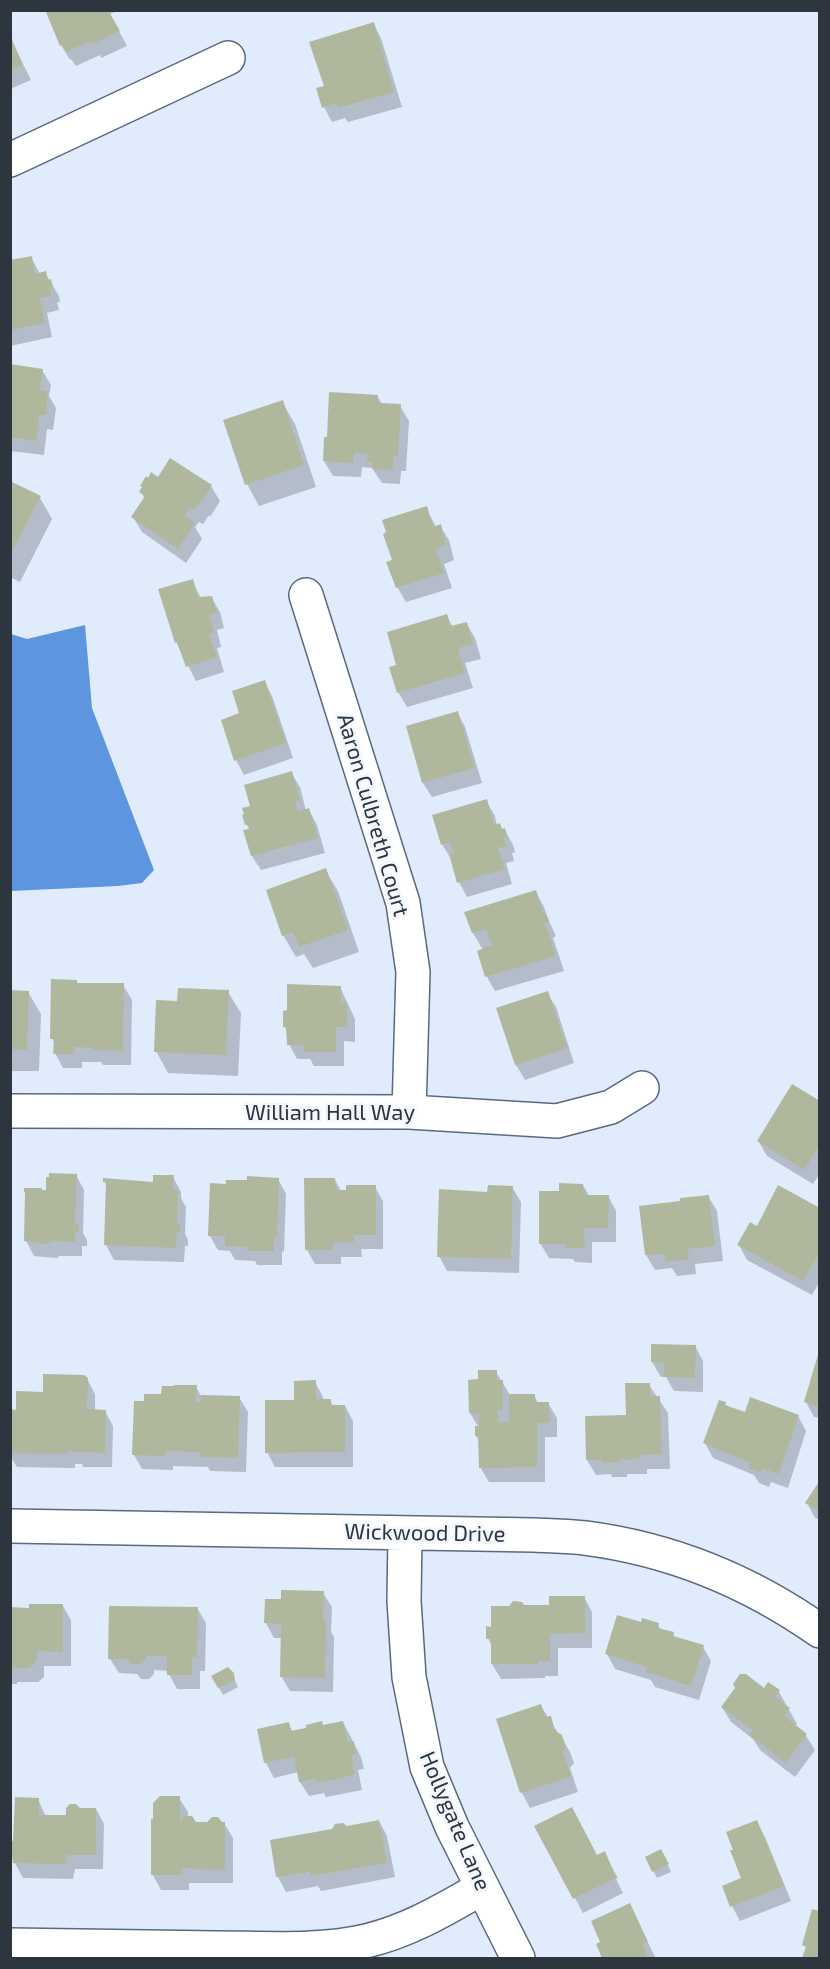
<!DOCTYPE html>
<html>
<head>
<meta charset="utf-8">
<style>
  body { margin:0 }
  #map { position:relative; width:830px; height:1969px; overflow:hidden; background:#e0ecfb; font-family:"Exo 2",sans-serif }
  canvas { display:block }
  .frame { position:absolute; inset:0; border:12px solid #2d353f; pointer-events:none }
</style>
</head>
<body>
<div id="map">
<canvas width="830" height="1969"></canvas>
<div class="frame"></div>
</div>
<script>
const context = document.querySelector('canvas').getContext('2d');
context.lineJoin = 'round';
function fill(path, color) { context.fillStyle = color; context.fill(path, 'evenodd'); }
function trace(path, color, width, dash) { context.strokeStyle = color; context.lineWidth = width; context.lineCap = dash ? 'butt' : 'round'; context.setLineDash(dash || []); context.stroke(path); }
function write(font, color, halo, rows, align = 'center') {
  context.font = font + ' "Exo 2",sans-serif'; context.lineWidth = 6; context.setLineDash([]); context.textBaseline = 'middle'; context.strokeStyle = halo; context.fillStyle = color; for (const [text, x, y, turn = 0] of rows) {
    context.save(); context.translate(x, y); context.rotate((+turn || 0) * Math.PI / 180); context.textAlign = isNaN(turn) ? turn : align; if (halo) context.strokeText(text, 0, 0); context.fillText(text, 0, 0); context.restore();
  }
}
const water = new Path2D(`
  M85,625L92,708L154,870L142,883L118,886L11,891V634L27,639Z`);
const shadow = new Path2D(`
  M46,10H114L115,12L110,14L127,46L101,58L100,55L76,66L71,59L70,60L61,45Z
  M373,23L381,38L402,107L348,122L345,118L332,122L324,107L326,87Z
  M10,38L31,80L10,89Z
  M31,257L40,274L45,273L59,296L60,302H57L59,310L47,313L52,337L10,346V261Z
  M10,366L42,370L51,385L49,396L56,408L53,430L47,429L44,455L10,451Z
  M377,396L383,405L400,406L409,421L406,471H401L400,484L382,483L372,468L362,467L361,477L333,476L324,461L328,438Z
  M282,402L295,424L316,487L259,506L247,484Z
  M171,460L211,486L220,501L210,517L209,515L203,524L199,522L195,527L202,539L186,563L142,532L133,517L145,499L141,492L158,479Z
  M10,483L40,498L52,519L20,582L10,577Z
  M426,508L436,527L440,526L449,540L454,560L444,564L452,588L406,602L397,587L394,560Z
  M192,581L201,598L211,597L220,612L224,628L217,630L221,647L217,648L224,672L196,681L176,642Z
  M446,616L453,627L466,623L475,638L481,659L465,663L473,688L407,707L398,692V666Z
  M264,681L272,696L293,758L244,775L236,760L241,714Z
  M457,712L465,727L482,783L432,797L423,783Z
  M291,773L300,787L306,811L309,810L317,825L325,853L261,870L252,856L250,830L246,824L252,807Z
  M486,801L495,816L497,826L503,831L505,830L513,845L515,852L512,853L514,861L506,863L512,884L467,897L459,882L451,859L442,844Z
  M325,870L338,891L359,952L313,968L304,954L296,957L283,935Z
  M536,892L544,907L549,921L556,936L553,938L564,971L495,991L487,977L479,952L483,950L473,933L466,913Z
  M76,981L78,984L123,985L132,1000L131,1065H103L101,1062H82V1068H63L55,1053V1045L52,1038Z
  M340,987L355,1019V1042L344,1041V1066H314L310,1059H297L289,1044L288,1033L284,1026Z
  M10,992H28L41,1014L39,1071H10Z
  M228,992L241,1013L238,1076L168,1073L156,1051L179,1003Z
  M547,993L556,1007L574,1063L525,1080L516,1065L498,1009Z
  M820,1103V1173L813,1184L767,1156L759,1142Z
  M76,1175L84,1190L83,1233L87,1240V1246H82V1256H59L57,1258L34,1256L26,1241L42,1192Z
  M173,1177L181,1192V1198L186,1207L185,1234L188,1240V1246H185L184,1262L114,1260L106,1245L107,1186L104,1181L155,1183Z
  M278,1179L286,1194L284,1252L282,1251V1265H257L255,1261L235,1260L230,1251L218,1250L210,1236L228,1185Z
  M335,1180L341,1191L375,1187L383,1201V1249H361L362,1257H341V1264H315L307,1250Z
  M583,1185L589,1196H608L616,1211V1242H592V1263L575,1262L573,1259L549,1258L540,1243L560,1193Z
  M512,1187L521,1202L519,1273L447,1271L439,1256L489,1194Z
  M708,1196L717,1211L723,1261L695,1264L696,1274L677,1276L672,1268L655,1270L646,1255Z
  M820,1209V1281L812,1295L747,1260L739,1245L757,1228Z
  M695,1346L703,1361V1392L674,1391L666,1377H661L652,1362Z
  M820,1354V1418L814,1417L806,1402Z
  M496,1372L510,1395H534L538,1403H548L557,1418V1437H545V1482H489L480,1467V1442L476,1436L479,1428L470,1413V1381H480Z
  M87,1379L95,1394V1411H105L113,1426L112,1467H83L82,1464H75V1468H71L17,1467L10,1456V1411H17Z
  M315,1382L323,1397V1401H330L333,1406H345L353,1421V1467H275L267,1452L295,1402Z
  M649,1385L668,1413L670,1469H647V1474H627V1477H612L611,1474L596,1475L587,1460L586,1417H627Z
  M196,1387L201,1396L239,1397L248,1412L246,1472L210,1471L208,1467L173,1466V1470L142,1469L134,1455L145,1402Z
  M725,1403L727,1407L745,1414L798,1416L806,1431L788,1488L771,1482L769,1487L759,1483L754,1475L713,1458L705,1443Z
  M820,1483V1520L815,1518L807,1503Z
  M323,1593L332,1607L331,1632L334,1637L333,1692L290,1691L281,1676L282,1638H274L266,1623L282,1601Z
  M584,1597L592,1612V1648H558V1676H545V1678L501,1679L492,1664V1647L488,1638L492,1628L510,1607L550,1606Z
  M63,1606L71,1620V1666H44V1677L38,1682H17V1684H10V1608L31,1609Z
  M197,1608L206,1623L205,1671H200V1689H177L169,1674V1671L154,1670V1674L149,1679H141L137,1674L119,1673L110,1659Z
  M642,1624L658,1625L661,1630L673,1633L676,1639L703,1647L711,1661L699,1700L655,1687L651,1680L615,1669L607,1654Z
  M232,1674L238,1687L223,1695L213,1677Z
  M769,1684L779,1692L797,1724L795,1727L806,1736L815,1750L795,1777L760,1750L753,1739L731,1722L722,1707L736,1688L764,1690Z
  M541,1706L570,1752L574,1763L570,1768L578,1792L530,1808L522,1793L498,1720Z
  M343,1722L361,1757L364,1769L358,1770L362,1790L326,1797L324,1793L309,1796L300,1782L298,1772L274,1778L266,1763L259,1730L288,1724L293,1732Z
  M179,1798L188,1812V1818L195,1823H224L233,1838V1883H189V1890H161L153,1875Z
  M38,1799L46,1817H68L79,1809H96L104,1824L103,1869H75L73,1879L23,1878L15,1863L11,1844Z
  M379,1821L387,1836L395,1877L321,1891L318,1886L286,1892L278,1877L271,1841Z
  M757,1822L765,1837L791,1901L740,1921L732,1906L743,1879Z
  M536,1826L597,1857L604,1853L618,1878L616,1879L623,1893L583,1913Z
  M647,1858H665L671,1872L657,1878Z
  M630,1905L655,1957L604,1958L598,1945Z`);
const building = new Path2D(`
  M45,10H108L120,31L92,44L90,41L66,52L62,45L60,46Z
  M374,22L394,92L338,108L336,103L322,108L316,88L324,86L309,42Z
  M10,35L23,65L10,70Z
  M32,256L35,274L46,271L48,280L51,279L53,287H50L51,296L40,298L45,323L10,330V260Z
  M10,364L43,369L40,390L48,391L46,415H39L36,441L10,437Z
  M329,392L378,395V403L401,404L398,457L393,456V470L372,469L373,462H367V454L354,453L353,463L323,461L324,437H327Z
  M283,400L304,465L245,485L223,420Z
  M170,458L212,485L201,503L200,502L194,510L190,508L185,516L195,523L178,549L131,517L145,496L139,492L142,487L140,486L146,476L148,478L151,472L158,477Z
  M10,481L41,496L10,555Z
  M427,506L433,527L441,524L446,545L436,549L444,573L396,588L386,562L392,560L383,534L386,532L382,520Z
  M193,579L198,597L212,596L217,613L209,615L214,632L209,634L217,657L186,667L177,642L175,643L158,589Z
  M447,614L451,626L467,622L473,644L458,648L465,673L397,693L389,667L396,665L387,632Z
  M265,680L286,743L234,761L221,720L239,713L232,691Z
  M458,711L474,768L422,783L406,726Z
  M292,771L300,800L295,802L298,812L309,808L318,838L251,856L243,830L249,829L248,824L245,825L242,815L244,814L242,808L250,806L244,785Z
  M487,799L494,825L500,823L502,829L505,828L507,837L504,838L507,846L498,848L505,869L457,883L449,854L454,853L450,842L441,845L432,815Z
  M326,868L348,930L299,947L293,932L282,936L266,890Z
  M536,890L544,915L546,914L549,921L545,923L556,956L485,977L477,951L492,945L486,929L472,933L464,912Z
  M51,979L77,980V983H124L123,1051L93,1050V1048L74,1047V1054H53L54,1039H50Z
  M287,984L341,986V1003L347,1002V1027H336V1052H304L303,1045H287L286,1027H283V1011L287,1010Z
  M178,988L229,990L226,1055L154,1052L156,1000L177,1001Z
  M10,990L29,991L27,1050L10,1049Z
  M548,991L567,1048L515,1065L496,1008Z
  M792,1084L820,1101V1145L804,1170L757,1141Z
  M49,1173L77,1174L75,1223H79V1232L75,1231V1242L51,1241L48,1244L24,1241L25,1192H24V1188H42V1190H46V1177H49Z
  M153,1175H174L173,1190H178L177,1224L180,1223V1232H177L176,1248L104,1245L106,1182H103V1178L153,1182Z
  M247,1176L279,1178L277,1238L274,1237V1251H247V1247L225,1246V1236H208L210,1183L226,1184V1180H247Z
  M304,1178H335L336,1190H346V1185H376V1235H354V1242L333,1243V1250H305Z
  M559,1183L583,1184V1191H586L585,1195H609L608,1228H584L585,1248H565V1244H539V1191H559Z
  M488,1185L513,1186L511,1259L437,1257L439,1189L487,1192Z
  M778,1185L820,1208V1252L803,1281L737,1245L750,1222L757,1226Z
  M709,1195L715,1246L688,1249L689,1259L667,1262L665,1254L645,1255L639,1206L680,1201V1198Z
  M651,1344L696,1345L695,1378L664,1377V1363L651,1362Z
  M819,1351H820V1407L804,1402Z
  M478,1370H497V1380H503V1410H498V1422H509V1394H535V1402H549V1423H537V1467L479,1468L478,1436H475V1426H479V1413H469L468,1380L478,1379Z
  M43,1374L84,1375L88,1378L87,1409L106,1410L105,1453L73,1452V1450H68V1453L62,1454L10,1453V1409L16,1410V1391L43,1392Z
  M316,1380V1399H331V1405H345V1452L265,1453V1400H294V1381Z
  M625,1383H650V1397L660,1396L662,1454L639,1455V1459L619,1460V1462L602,1463V1460H586L585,1416L626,1415Z
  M174,1385H197L196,1402H201V1395L240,1396L238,1458L200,1457V1452L165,1451V1456L132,1455L134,1401H144V1394H161L162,1386H174Z
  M750,1397L799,1415L779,1474L762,1468L761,1473L748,1468L750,1463L703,1443L719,1400L726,1402L725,1405L745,1412Z
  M820,1480V1512L805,1503Z
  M281,1590L324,1591L323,1621H326L325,1678L280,1677L281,1624L264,1623L265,1599H281Z
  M549,1596H585V1633L550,1634V1661H538V1664H491V1638L486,1639V1626L491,1627V1606H509L513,1601L522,1602L524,1605H549Z
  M29,1604H63V1652L37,1651V1661L29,1668H10V1607L29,1608Z
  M109,1606L198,1607L197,1657H192V1675H167V1656H146V1659L140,1664H131L127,1659H108Z
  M617,1615L641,1622L642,1618L659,1623L658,1628L674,1632L673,1636L704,1645L691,1686L645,1672L647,1667L605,1654Z
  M228,1667L234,1673L235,1680L218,1688L211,1676Z
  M740,1674H746L764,1688L768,1682L780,1690L775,1697L790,1708L784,1716L807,1734L786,1763L749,1735L753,1731L721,1707L735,1688L733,1684Z
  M541,1704L545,1717L551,1716L555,1731L562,1735L566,1747L563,1752L571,1777L520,1793L496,1719Z
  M322,1721L323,1725L343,1721L348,1742L354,1741L356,1754L351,1755L355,1775L316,1783L315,1778L299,1782L294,1757L264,1763L257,1729L289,1722L291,1731L306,1728V1725Z
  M160,1796H180V1822L184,1816H192L196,1822H207L212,1817H218L222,1822H225V1869L217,1870L181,1868V1875H151V1819H153V1803Z
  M15,1797L39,1798V1815H66V1808L70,1804H76L80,1808H96V1855H67L65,1864L13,1863L10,1843L13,1841Z
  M572,1807L597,1855L605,1851L616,1878L573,1899L534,1826Z
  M379,1820L387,1863L311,1876L310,1872L276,1877L270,1840L332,1829L335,1824L343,1823L347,1826Z
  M757,1820L784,1886L730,1907L722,1886L741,1878L730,1850H733L726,1832Z
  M661,1849L669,1864L652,1872L645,1857Z
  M630,1903L648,1942L642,1944L649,1958H602L596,1944L600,1942L591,1921Z
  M812,1909L820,1911V1958H802L806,1947L802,1945Z`);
const minor = new Path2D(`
  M10,160L228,58
  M306,595L403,903L413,972L409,1112
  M10,1111L409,1112L557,1121L611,1107L642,1088
  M10,1526L534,1535C551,1536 568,1536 585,1538C670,1549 749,1581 820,1631
  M405,1533L404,1601L409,1677L427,1767L452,1827L518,1958
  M10,1945C79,1946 148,1947 216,1948C265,1948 318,1952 366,1941C409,1931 445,1909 482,1888`);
const streetNames = [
  ["Aaron Culbreth Court",373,815,74],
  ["William Hall Way",330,1113],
  ["Wickwood Drive",425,1533,1],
  ["Hollygate Lane",455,1821,67]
];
fill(water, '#5d96df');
fill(shadow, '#0003');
fill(building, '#afb89c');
trace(minor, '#596a80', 36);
trace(minor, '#fff', 33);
write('22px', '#2d353f', '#f4f8fe', streetNames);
</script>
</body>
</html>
